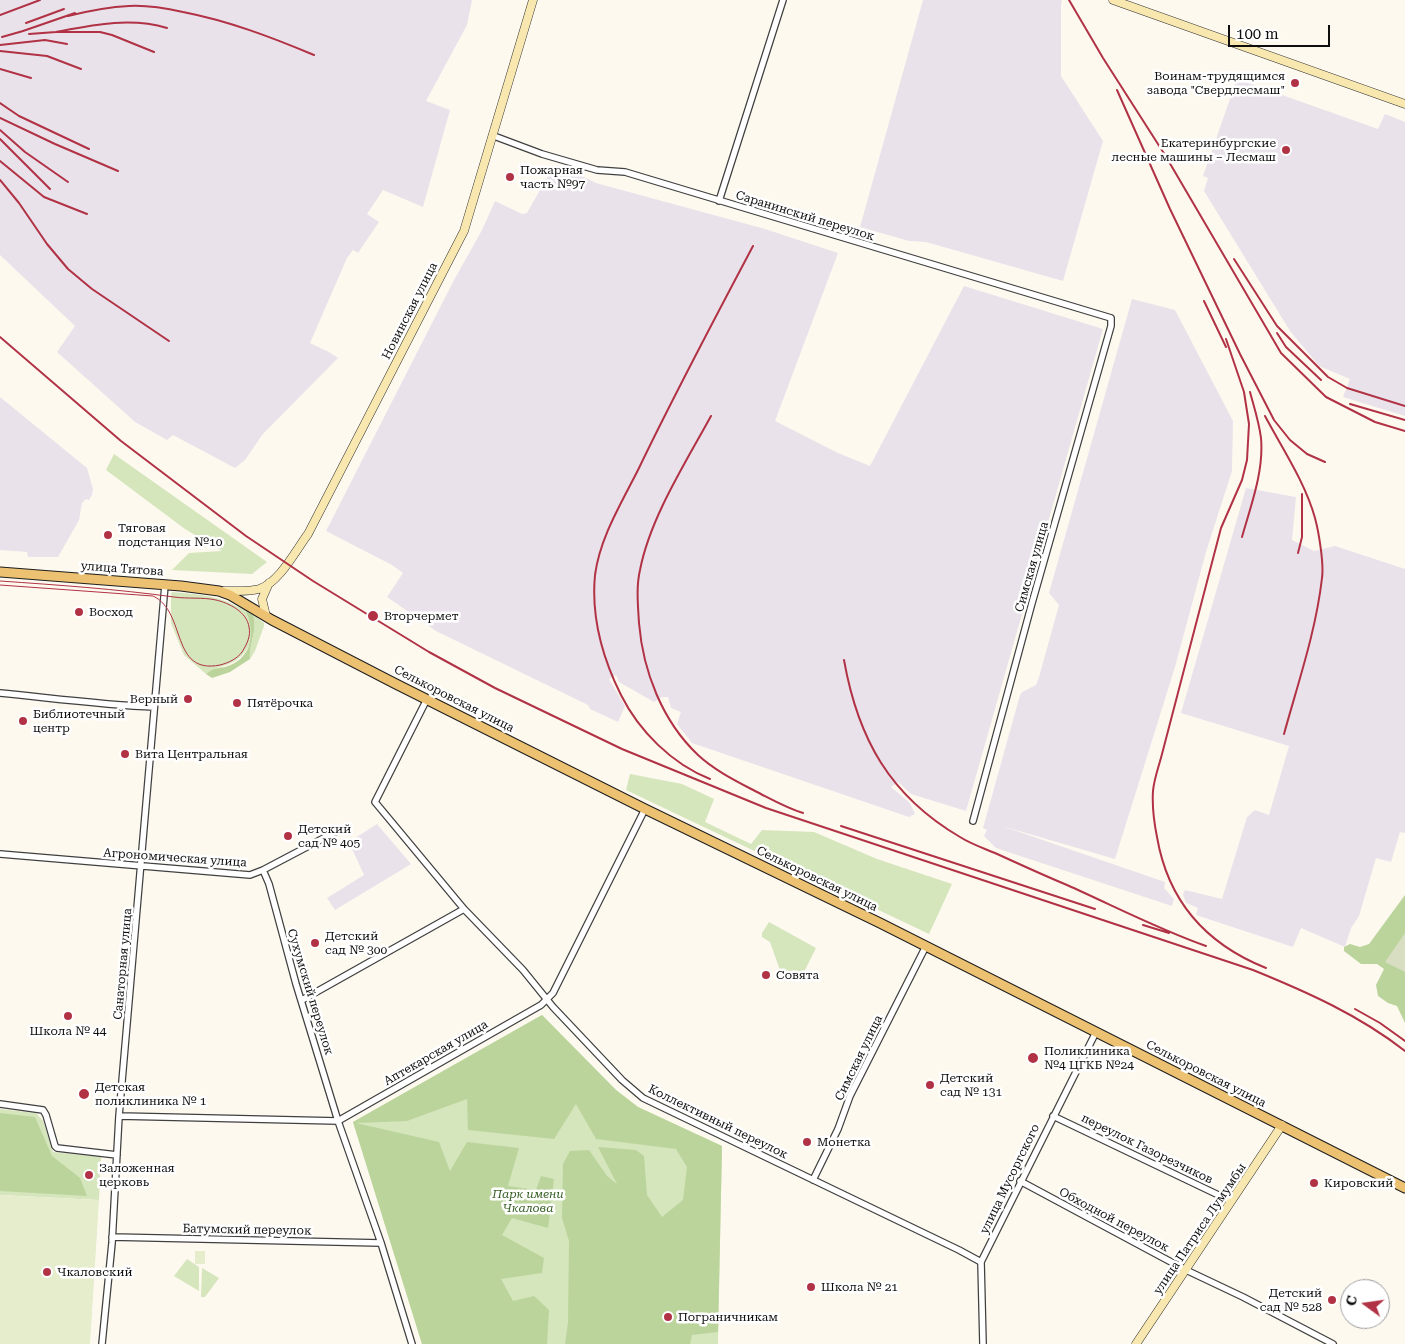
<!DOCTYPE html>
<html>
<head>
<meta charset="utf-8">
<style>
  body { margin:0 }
  #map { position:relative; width:1405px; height:1344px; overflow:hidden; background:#fdf9ef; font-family:"Roboto Serif",serif }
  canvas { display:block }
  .north { position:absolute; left:1340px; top:1279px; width:50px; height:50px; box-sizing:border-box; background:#fff; border:1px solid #9e9e9e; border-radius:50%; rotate:284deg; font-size:14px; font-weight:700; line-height:20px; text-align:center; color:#0d0d0d }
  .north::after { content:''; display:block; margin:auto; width:18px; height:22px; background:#b13245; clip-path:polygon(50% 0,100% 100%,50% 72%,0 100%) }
  .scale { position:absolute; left:1228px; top:25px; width:102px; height:22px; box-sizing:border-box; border:2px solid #0d0d0d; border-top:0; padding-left:6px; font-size:15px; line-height:18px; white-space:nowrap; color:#0d0d0d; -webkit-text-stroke:4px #fff; paint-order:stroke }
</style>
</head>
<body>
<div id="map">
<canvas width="1405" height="1344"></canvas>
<div class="north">С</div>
<div class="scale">100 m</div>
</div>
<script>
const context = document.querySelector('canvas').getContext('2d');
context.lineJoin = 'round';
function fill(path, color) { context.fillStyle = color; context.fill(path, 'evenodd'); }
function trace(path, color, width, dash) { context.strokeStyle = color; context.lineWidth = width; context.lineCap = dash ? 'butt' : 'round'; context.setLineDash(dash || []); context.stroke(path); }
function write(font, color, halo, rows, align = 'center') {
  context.font = font + ' "Roboto Serif",serif'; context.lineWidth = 5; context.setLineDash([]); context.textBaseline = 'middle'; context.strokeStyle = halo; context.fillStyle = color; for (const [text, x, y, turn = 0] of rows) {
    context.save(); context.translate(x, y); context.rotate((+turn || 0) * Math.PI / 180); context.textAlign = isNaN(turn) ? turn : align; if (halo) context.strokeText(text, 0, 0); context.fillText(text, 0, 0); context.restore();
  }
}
const industrial = new Path2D(`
  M0,0H472L467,25L426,101L450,110L423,207L383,190L367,214L379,222L358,253L353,250L347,258L310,343L329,352L338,358L262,435L245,460L235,468L173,435L167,440L135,422L57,352L75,326L0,255Z
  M923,0H1062L1061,5V76L1103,141L1063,281L926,242L909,241L860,227Z
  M1237,79L1378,129L1385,114L1405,122V416L1343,397L1350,379L1319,366L1290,331L1204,191L1208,178L1203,176Z
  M553,167L569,170L596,183L765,229L838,253L775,421L838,453L870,466L964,286L1103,329L966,811L911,794L898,782L891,787L910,803L915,814L909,817L692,743L677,724L681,712L671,708L668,697H662L654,702L619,682L616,675L609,679L625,706L618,722L590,709L588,705L436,631L387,597L403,573L392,565L326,531L454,280L482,230L495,201L522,214L527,213Z
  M1132,299L1175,310L1233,421L1232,471L1206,552L1175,667L1115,859L1002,826L1165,882L1164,888L1174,899L1172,906L996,848L984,836L987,830L983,828L1020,695L1022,692L1036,685L1039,677L1059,605L1049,593Z
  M0,397L87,468L93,489L92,495L89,500L86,499L82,503L79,520L58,557H28L27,552L0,550Z
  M1246,488L1296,497L1292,540L1314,551L1335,546L1405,569V833L1400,832L1391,862L1376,858L1359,916L1351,928L1345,947L1301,928L1293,947L1196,915L1198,908L1186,903L1183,895L1185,890L1222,899L1247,817L1255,810L1269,815L1289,746L1181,713Z
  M377,824L411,864L335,910L327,898L364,875L349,842Z`);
const green = new Path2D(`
  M114,454L267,562L252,574L172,570L189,553L222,551L185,529L106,470Z
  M172,592C194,594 217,595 236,606C239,607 244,609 246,611C250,615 252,625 252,630C253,639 248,651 240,657C230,667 217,665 206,674L184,655L171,623V595Z
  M253,615L264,623V626L255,651L250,659C249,643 258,630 253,615Z
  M630,774L682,784L714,799L705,822L751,844L762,830L814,832L877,859L952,884L929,934L626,790Z
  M769,922L816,948L800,980L797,981L781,973L770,942L762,937V933Z
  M542,1015L616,1090L638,1107L722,1146L718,1344H422L353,1122Z
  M0,1109L36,1113L43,1121L53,1152L101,1157L99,1200L0,1195Z
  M187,1259L199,1267V1291L174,1276Z
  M202,1268L219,1278L205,1297H201Z`);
const forest = new Path2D(`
  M246,611L253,615C258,630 249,643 250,659L230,672L212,678L206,674C216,666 219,669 228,666C253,657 255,632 246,611Z
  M1405,895V1023L1397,1006L1388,1003L1378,996L1376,985L1384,969L1377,964H1361L1344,951V947L1350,944L1360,947L1369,944Z
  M542,1015L616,1090L638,1107L722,1146L718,1332L692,1335L690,1344H565L568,1322L569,1241L562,1218L563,1164L570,1151L589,1150L607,1176L617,1184L598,1147L636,1150L644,1156L647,1195L662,1217L683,1200L687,1167L676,1149L596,1139L576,1104L554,1139L468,1130L467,1099L407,1121L356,1123L439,1142L450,1171L467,1142L519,1148L508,1186L536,1190L541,1176L554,1179L548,1228L512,1218L502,1235L544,1258L542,1273L501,1279L513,1301L534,1296L549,1310L547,1344H422L353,1122Z
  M0,1113L35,1117L52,1156L80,1178L87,1196L0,1191Z`);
const cemetery = new Path2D(`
  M1405,933V972L1385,962Z`);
const pitch = new Path2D(`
  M0,1195L99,1200L90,1344H0Z
  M195,1251H205V1264H195Z`);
const street = new Path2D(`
  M494,136L542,154L597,170L625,172L1111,318V326L1032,603L973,821
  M719,201L783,0
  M0,693C51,698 103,705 154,707
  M427,699L375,802L464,909L523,970L553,1007L622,1080L643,1098L959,1250L981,1262
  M0,854L250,875L263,870L339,830
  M263,870L269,884L296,984L338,1121L381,1243L412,1344
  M302,1000L464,909
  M0,1104L43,1110L46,1115L55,1146L57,1148L117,1155
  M119,1116L338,1121L541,1005L553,993L645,809
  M1053,1116L1231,1201
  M813,1180L838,1129L850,1096L926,946
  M1020,1181L1186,1270L1243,1297L1333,1344
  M112,1237L381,1243
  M102,1344L112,1243L119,1116L165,585
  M983,1344L981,1262L1096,1032`);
const secondary = new Path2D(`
  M1113,0L1405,104
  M224,591C235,591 248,592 259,589C279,583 296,550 308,534L464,231L533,0
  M266,616L262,599L269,583
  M1136,1344L1282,1125`);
const primary = new Path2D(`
  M0,572L181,586L219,591L230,595L272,620L394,683L645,809L880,923L1405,1188`);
const tram = new Path2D(`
  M0,581C58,585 116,589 174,597C188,599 202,597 216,600C229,603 247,612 249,627C251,636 247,644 242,652C237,659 228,663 220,665C170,675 187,612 153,596L0,585`);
const rail = new Path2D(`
  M1069,0L1103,58L1165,155L1281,353L1326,397L1375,422L1405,431
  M0,15L40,0
  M68,16C88,11 108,7 129,6C147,5 165,8 183,12C229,21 271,37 314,55
  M26,23L64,9
  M29,34L56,32
  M2,37L23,31L75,13
  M0,45L45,40L67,44
  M0,51L47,56L81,69
  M154,52L112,35L100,32H56C93,25 130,17 167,28
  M0,69L31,78
  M1117,90L1170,209L1240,354L1274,420L1290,440L1307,454L1325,462
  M0,103L19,116L89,149
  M0,118L55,144L118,171
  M0,130L25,152L68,182
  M0,139L50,189
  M0,161L44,197L87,214
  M0,180L19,203L47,244L68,269L92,289L169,341
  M1234,259L1277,326L1328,377L1347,388L1405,406
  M1204,301L1226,347
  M1277,333L1286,347L1321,380
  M0,337L121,441L246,536L313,581L429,652L495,688L622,749L766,808L1253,970C1307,992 1359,1015 1405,1051
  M1226,339L1244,392L1249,424L1247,460L1242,480L1221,528L1162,754C1159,766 1154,779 1153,791C1152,806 1154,822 1157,837C1168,901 1206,944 1266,968
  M1350,404L1405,420
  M711,416C686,462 650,518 640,570C636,587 638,606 639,623C643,671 662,721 698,755C714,770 736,781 755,791C771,799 786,808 803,813
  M1265,416C1282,448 1305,482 1315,518C1319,533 1324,564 1322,578C1316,631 1298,683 1284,734
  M1242,537C1251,505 1264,471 1261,438C1259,422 1254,407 1250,392
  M1298,553L1302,537V494
  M844,660C858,739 890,796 960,837C971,844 983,848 995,853C1019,864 1043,875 1067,885C1114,906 1158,929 1206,946
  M710,779C672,764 639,731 621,695C603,659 591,617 595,575C600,537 622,502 639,468C675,393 714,320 753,246
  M841,826L1095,909
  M1143,925L1169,933
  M1355,1009L1380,1023L1405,1041`);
const markers = [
  [1295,83,5,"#b13245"],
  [1286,150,5,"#b13245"],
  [510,177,5,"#b13245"],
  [108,535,5,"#b13245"],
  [79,612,5,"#b13245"],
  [373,616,6,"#b13245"],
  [188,699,5,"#b13245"],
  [237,703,5,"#b13245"],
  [23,721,5,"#b13245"],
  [125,754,5,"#b13245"],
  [288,836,5,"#b13245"],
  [315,943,5,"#b13245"],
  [766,975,5,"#b13245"],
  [68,1016,5,"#b13245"],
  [1033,1058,6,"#b13245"],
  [930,1085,5,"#b13245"],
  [84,1094,6,"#b13245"],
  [807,1142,5,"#b13245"],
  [89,1175,5,"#b13245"],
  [1314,1183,5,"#b13245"],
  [47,1272,5,"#b13245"],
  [811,1287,5,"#b13245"],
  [1332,1300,5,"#b13245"],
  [668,1317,5,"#b13245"]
];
const poiNames = [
  ["Воинам-трудящимся",1285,76,"right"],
  ["завода \"Свердлесмаш\"",1285,90,"right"],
  ["Екатеринбургские",1276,143,"right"],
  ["лесные машины – Лесмаш",1276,157,"right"],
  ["Пожарная",520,170],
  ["часть №97",520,184],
  ["Тяговая",118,528],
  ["подстанция №10",118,542],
  ["Восход",89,612],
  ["Вторчермет",384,616],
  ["Верный",178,699,"right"],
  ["Пятёрочка",247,703],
  ["Библиотечный",33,714],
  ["центр",33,728],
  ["Вита Центральная",135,754],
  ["Детский",298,829],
  ["сад № 405",298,843],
  ["Детский",325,936],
  ["сад № 300",325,950],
  ["Совята",776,975],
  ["Школа № 44",68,1031,"center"],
  ["Поликлиника",1044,1051],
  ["№4 ЦГКБ №24",1044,1065],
  ["Детский",940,1078],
  ["сад № 131",940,1092],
  ["Детская",95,1087],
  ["поликлиника № 1",95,1101],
  ["Монетка",817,1142],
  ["Заложенная",99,1168],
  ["церковь",99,1182],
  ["Кировский",1324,1183],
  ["Чкаловский",57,1272],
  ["Школа № 21",821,1287],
  ["Детский",1322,1293,"right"],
  ["сад № 528",1322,1307,"right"],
  ["Пограничникам",678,1317]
];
const streetNames = [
  ["Саранинский переулок",805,216,17],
  ["Новинская улица",410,311,-63],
  ["Симская улица",1032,567,-74],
  ["улица Титова",122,569,4],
  ["Селькоровская улица",454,699,27],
  ["Агрономическая улица",175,858,4],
  ["Селькоровская улица",817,879,26],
  ["Санаторная улица",123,964,-85],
  ["Сухумский переулок",310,992,73],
  ["Аптекарская улица",436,1053,-30],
  ["Симская улица",859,1058,-64],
  ["Селькоровская улица",1206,1074,27],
  ["Коллективный переулок",718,1122,26],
  ["переулок Газорезчиков",1147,1149,26],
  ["улица Мусоргского",1010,1179,-64],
  ["Обходной переулок",1114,1220,28],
  ["улица Патриса Лумумбы",1200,1229,-56],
  ["Батумский переулок",247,1230,1]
];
const parkNames = [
  ["Парк имени",528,1194],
  ["Чкалова",528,1208]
];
fill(industrial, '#e9e2eb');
fill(green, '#d5e5bc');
fill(forest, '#bbd49c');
fill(cemetery, '#d7dec2');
fill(pitch, '#e5edcd');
trace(street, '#404040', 8);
trace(secondary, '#2f2f2f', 9);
trace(primary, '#1e1e1e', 11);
trace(street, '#fff', 5.5);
trace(secondary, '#f8e8b0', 8);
trace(primary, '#ecc171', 9);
trace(tram, '#b13245', 1);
trace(rail, '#b13245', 2);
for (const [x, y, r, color] of markers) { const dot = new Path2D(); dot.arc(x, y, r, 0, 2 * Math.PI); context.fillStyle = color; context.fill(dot); trace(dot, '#fff', 2); }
write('12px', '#0d0d0d', '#fff', poiNames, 'left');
write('12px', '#0d0d0d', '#fff', streetNames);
write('italic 12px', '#365f24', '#fff', parkNames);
</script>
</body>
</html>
